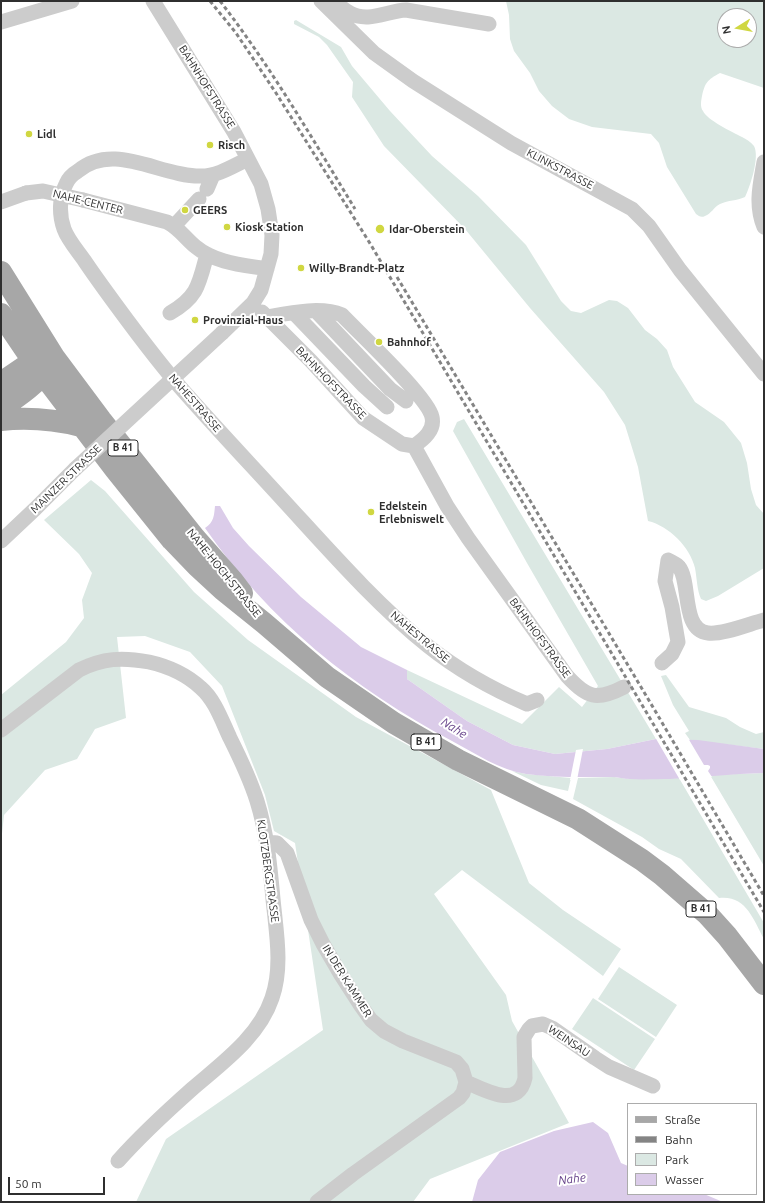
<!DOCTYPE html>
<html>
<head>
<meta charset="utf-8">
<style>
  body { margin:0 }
  #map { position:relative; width:765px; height:1203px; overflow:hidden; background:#fff; font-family:Ubuntu,sans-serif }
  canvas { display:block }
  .frame { position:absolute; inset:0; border:2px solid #2f2f2f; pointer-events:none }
  .legend { position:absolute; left:627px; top:1103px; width:130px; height:92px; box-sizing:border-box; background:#fff; border:1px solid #acacac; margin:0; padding:5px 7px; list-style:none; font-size:12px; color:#2f2f2f }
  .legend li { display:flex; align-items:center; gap:8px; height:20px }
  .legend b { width:20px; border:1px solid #acacac }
  .north { position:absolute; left:717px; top:8px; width:40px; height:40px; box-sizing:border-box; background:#fff; border:1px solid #acacac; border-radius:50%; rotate:259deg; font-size:11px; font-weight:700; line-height:16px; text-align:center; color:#2f2f2f }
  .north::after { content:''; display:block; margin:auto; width:14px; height:18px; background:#d0d741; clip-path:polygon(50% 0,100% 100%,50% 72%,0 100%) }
  .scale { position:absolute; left:8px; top:1177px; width:97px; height:18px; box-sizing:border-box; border:2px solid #2f2f2f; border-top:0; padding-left:5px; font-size:12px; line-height:14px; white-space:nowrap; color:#2f2f2f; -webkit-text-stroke:3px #fff; paint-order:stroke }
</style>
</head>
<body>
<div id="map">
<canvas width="765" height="1203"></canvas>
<div class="frame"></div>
<ul class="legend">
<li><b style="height:5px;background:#a7a7a7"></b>Straße</li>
<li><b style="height:5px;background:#848484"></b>Bahn</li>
<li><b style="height:11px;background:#dbe8e3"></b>Park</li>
<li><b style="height:11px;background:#dbcce9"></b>Wasser</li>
</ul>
<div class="north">N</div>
<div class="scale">50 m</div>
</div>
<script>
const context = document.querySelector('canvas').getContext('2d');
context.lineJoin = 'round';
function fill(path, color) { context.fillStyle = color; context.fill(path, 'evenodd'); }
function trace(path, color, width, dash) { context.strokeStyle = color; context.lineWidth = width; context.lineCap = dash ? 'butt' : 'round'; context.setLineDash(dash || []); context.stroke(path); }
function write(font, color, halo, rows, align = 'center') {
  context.font = font + ' Ubuntu,sans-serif'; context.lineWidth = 4; context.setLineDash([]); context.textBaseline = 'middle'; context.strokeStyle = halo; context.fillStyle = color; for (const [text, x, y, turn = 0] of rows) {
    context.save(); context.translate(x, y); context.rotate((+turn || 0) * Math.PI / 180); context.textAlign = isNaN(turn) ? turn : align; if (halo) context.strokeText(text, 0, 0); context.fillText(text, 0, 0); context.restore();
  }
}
const green = new Path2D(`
  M506,1H764V88L720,73C707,80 705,83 702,96C701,101 700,107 703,111C707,120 732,132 742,137C746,139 751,142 754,146C760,157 750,187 745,197C736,201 729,200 720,204C714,207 711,214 705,216C701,218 699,216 696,214L667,167L659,143L651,134L592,127L569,119L552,106L539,91L530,73L514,51L510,39L509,15ZM725,16H749V40H725Z
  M296,20L341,47L352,66L390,111L432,156L478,196L526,245L561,301L571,311L581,313L609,300L617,301L628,308L645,330L657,339L667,350L673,367L695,402L724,422L741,443L747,463L751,489L756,505L764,514V568L718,596L706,601L701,599C697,590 697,579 695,568C690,547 669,526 648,521L638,467L625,425L604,392L530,308L465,229L384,146L352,97L353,82L327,45L319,37L294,24V21Z
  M464,419L656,739L607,749L555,754L513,745L467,721L407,679V670L522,724L559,687L582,707L598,686L527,563L453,431L457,422Z
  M91,480L105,491L194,592L248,640L356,717L491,790L529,883L563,910L621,949L603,976L462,870L434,894L506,995L512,1021L569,1123L430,1179L413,1202H136L166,1139L323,1030L295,843L274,831L265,795L222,686L190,652L145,636L117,637L126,718L95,729L77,759L45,770L4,815L1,843V695L66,642L84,618L82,600L92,573L79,554L44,520Z
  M666,675L689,707L726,718L740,727L756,734L764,732V749L690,740L685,733L689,731L673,705L661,676Z
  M512,771L526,774L571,778L568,791L541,785Z
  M764,773V866L710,775Z
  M614,777L629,779L679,778L764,923V939C753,919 746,895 719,898L681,859L659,849L642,837L573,799L578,778Z
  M619,967L677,1005L656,1037L598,999Z
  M593,998L655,1039L634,1070L572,1029Z`);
const water = new Path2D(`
  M215,506H220L233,528L249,546L301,597L361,647L407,670V679L467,721L513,745L555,754L607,749L656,739L698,740L764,749V773C732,774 701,777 670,779C657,779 643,780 630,779C624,779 618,777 611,777C583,777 555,778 526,774C500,770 476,754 452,741C353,688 270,622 205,528C214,522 214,516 215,506Z
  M593,1122L608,1133L621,1163L628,1166V1194H704L723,1202H472L478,1180L500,1152L554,1131Z`);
const pier = new Path2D(`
  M655,737L688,738L704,765H708L710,766V768L708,771L712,777L680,780Z
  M583,749L577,780H570L576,750Z`);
const street = new Path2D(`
  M153,1L234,132L261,184L268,209L272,235L271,254L261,290L253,303L222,333
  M321,1L374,53L413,81L511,143L632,209L649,226L680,270L764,374
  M334,1C339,5 344,10 350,13C368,23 387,11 406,10L489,24
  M1,22L72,1
  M248,159C233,166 218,176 201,176C161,177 114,141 78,171C73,174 68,179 66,184C59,198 59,215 64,229C68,240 77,250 84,260C94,275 105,290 116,305C138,335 161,366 187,395C218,430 251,465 283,500C329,550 375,603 428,646C458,670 492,689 527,704L537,700
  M764,162C760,185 755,205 764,227
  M207,189L213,175
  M83,200L167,222C179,228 186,239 196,247C215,263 244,265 267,269
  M1,202L26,193
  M174,226L199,199
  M316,311L390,389L406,401
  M262,312L311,361L363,418L402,444L414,446
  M170,313C198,297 199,284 207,254
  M294,313L364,386L387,407
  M267,317C289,313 321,306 342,315C359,333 428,397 432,417C435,430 424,439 414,446
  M414,446L447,506L468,538L567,676C587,698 597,701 624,687
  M1,541L35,509L75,469
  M662,663L672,654L678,642L672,607L665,581L668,560C671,562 677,564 679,567C691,582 681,630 708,633C722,635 749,624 764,620
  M1,730L79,670C103,658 122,657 149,662C167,666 187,675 201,688C215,700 222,721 230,738C240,758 250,779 257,801C267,833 270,866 273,899C276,931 283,967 272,998C259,1037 222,1063 192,1089C165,1113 141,1135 118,1161
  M267,842L277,843L287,853L311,920L323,944L341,975L361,1006L371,1020L384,1031L403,1041L456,1062L462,1069L466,1082L463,1093L459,1098L353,1174L317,1202
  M466,1082C485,1090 518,1110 525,1078L524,1037L529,1029L532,1026L543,1024L552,1028L595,1058L609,1067L653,1086`);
const primary = new Path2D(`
  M1,272L54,357L101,420L195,538L232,580L242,593
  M1,314L33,361L115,469L172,540L197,566L223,590L264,623L327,677L394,723L458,760L578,819L642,860L662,875L708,915L727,936L764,984
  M1,383L33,361L47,358
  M1,408C19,396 40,382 51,363
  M1,420C30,417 53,419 81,426`);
const rail = new Path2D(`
  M210,1L236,33L276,93L371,245L764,912
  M220,1C271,67 312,138 355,209
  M397,277L657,714L764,896`);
const streetBridge = new Path2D(`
  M26,193L43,191L83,200
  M75,469L222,333`);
const markers = [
  [29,134,4,"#d0d741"],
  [210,145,4,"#d0d741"],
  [185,210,4,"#d0d741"],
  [227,227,4,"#d0d741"],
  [380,229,5,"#d0d741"],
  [301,268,4,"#d0d741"],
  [195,320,4,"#d0d741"],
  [379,342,4,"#d0d741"],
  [371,512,4,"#d0d741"]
];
const shields = [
  [123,448,30],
  [426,742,30],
  [701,909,30]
];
const shieldNames = [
  ["B 41",123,448],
  ["B 41",426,742],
  ["B 41",701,909]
];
const streetNames = [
  ["BAHNHOFSTRASSE",207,87,58],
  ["KLINKSTRASSE",560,169,28],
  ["NAHE-CENTER",88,202,14],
  ["BAHNHOFSTRASSE",331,383,46],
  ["NAHESTRASSE",195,403,49],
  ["MAINZER STRASSE",66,479,-44],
  ["NAHE-HOCH-STRASSE",224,573,51],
  ["NAHESTRASSE",420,637,40],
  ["BAHNHOFSTRASSE",540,638,54],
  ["KLOTZBERGSTRASSE",268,871,82],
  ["IN DER KAMMER",347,981,58],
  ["WEINSAU",569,1041,34]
];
const poiNames = [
  ["Lidl",37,134],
  ["Risch",218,145],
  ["GEERS",193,210],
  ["Kiosk Station",235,227],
  ["Idar-Oberstein",389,229],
  ["Willy-Brandt-Platz",309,268],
  ["Provinzial-Haus",203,320],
  ["Bahnhof",387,342],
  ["Edelstein",379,506],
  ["Erlebniswelt",379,519]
];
const waterNames = [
  ["Nahe",454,728,32],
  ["Nahe",572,1179,-7]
];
fill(green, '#dbe8e3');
fill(water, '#dbcce9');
fill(pier, '#fff');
trace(street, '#ccc', 15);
trace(primary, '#a7a7a7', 22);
trace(rail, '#848484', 3, [4, 3]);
trace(streetBridge, '#ccc', 15);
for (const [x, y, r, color] of markers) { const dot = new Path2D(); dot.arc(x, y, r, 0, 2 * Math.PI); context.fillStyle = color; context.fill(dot); trace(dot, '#fff', 1.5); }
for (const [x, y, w] of shields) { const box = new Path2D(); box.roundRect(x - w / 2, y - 8, w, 16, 3); context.fillStyle = '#fff'; context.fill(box); trace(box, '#2f2f2f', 1); }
write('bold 10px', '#2f2f2f', null, shieldNames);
write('11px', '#2f2f2f', '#fff', streetNames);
write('bold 11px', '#2f2f2f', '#fff', poiNames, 'left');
write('italic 12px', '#68448b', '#fff', waterNames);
</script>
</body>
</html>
